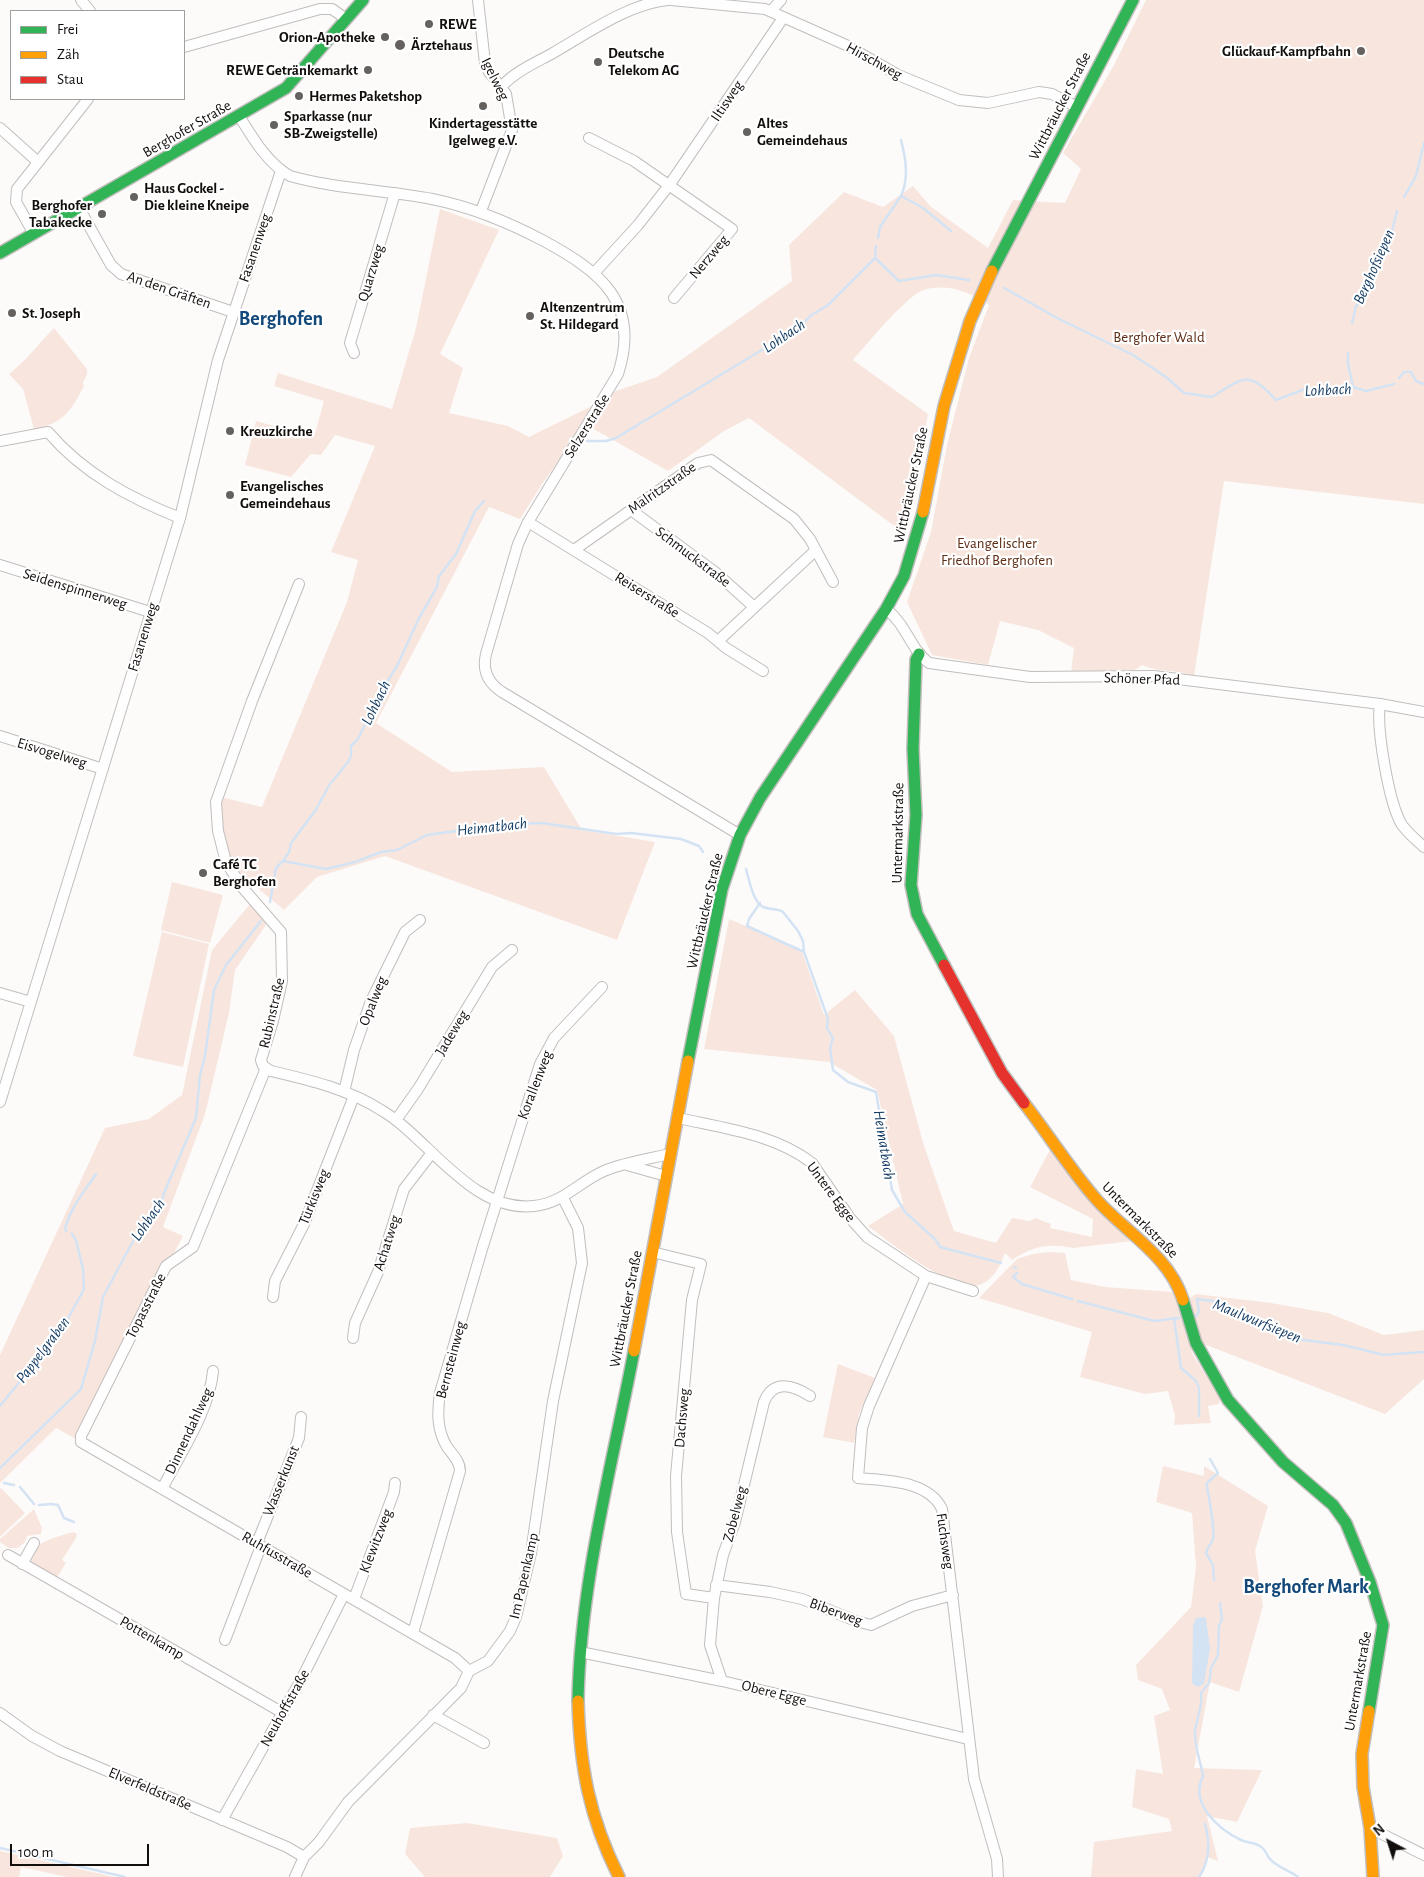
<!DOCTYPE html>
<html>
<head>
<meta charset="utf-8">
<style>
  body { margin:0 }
  #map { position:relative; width:1424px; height:1877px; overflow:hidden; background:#fcfbfa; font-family:"Alegreya Sans",sans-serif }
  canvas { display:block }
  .legend { position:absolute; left:10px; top:10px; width:175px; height:90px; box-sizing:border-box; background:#fff; border:1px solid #a09f9e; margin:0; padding:6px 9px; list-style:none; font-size:15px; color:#120e0c }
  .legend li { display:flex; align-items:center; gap:10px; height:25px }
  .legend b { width:25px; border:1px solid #a09f9e }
  .north { position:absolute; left:1364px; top:1817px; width:50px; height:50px; -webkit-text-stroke:4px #fff; paint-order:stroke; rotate:320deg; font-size:14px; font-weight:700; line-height:20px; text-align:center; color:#120e0c }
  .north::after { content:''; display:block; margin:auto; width:18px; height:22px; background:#120e0c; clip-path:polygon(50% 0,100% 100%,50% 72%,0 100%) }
  .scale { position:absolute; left:10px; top:1844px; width:139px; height:22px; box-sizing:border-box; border:2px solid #120e0c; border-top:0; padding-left:6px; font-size:15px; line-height:18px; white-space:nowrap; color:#120e0c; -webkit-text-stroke:4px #fff; paint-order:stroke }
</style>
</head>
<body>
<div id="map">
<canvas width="1424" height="1877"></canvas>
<ul class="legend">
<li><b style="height:6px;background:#30b455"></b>Frei</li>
<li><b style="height:6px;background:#ff9f0a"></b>Zäh</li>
<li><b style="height:6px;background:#e5322d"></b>Stau</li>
</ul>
<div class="north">N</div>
<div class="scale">100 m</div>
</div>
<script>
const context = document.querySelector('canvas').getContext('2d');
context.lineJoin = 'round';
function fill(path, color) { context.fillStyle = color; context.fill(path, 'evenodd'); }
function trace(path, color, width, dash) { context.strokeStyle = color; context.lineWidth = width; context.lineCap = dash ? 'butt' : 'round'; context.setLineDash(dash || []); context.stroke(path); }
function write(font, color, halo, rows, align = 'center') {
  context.font = font + ' "Alegreya Sans",sans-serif'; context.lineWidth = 4.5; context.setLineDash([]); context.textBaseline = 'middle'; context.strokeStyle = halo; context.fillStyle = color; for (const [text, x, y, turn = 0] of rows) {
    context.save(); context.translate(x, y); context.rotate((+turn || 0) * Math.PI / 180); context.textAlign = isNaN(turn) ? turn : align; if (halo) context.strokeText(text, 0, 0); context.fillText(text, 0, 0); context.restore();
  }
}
const green = new Path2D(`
  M1146,0H1424V504L1224,481L1194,676C1177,669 1159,673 1142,665L1135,670L1071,672L1074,648L1038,630L1000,621L988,665L932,655L907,602L931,532L947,445L969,358L989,305C970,292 947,283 924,290C907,295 866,345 853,360L928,414L905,534L749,418L724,431L668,471L590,427L610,393L657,377L792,281L789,245L844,192L883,207L913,186L930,206L988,248L1013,200L1065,203L1081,169L1063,153L1114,65Z
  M440,209L499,230L440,354L463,368L449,413L508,426L529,437L600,402L542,484L520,519L489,507L376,723L452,772L544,767L582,830L655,842L617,940L385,856L317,877L284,910L236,870L222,836L221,797L262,807L347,602L358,560L331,552L375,446L335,435L321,455L311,454L291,477L245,465L256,421L314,437L324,401L274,386L278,373L392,409L416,328Z
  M54,328L87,369V374L83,383L84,386C71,411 63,424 34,429L23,389L9,374C27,360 39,343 54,328Z
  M172,882L223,895L210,943L161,930Z
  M250,904L268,922L235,970L229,1013L205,1114L163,1227L183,1236L76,1439L56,1428L0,1483V1355L105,1128L149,1119L182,1095L212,950Z
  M729,919L801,949L824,1015L855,990L894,1036L924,1146L954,1231L996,1243L1012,1218L1030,1221L1035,1218L1051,1224L1050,1228L1092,1237L1093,1219L1030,1187L1050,1150L1132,1241L1073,1248C1047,1243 1033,1246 1012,1260L1005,1253C1000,1266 993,1281 979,1285C951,1292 890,1242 868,1226L903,1204L877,1090L829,1062L704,1049Z
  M162,932L209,944L183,1067L133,1056Z
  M1050,1252L1065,1253L1071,1280L1105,1287L1173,1292L1193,1355L1220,1398L1219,1404L1208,1406L1211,1423L1174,1425L1175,1416L1168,1391L1145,1394L1080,1377L1092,1332L979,1298L1017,1259L1033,1254Z
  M1196,1294L1271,1303L1328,1313L1384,1335L1424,1330V1379L1385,1414L1201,1343L1190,1298Z
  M838,1364L875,1378L859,1414L854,1443L823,1437Z
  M1163,1466L1204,1476V1466L1268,1506L1255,1551L1263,1606L1239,1692L1210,1682L1194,1768L1262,1770L1237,1822L1207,1816L1218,1861L1207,1857L1201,1877H1091L1094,1842L1172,1831L1169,1819L1132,1807L1136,1769L1163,1774L1154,1716L1170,1710L1162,1689L1138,1680L1136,1665L1191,1607L1196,1567L1192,1513L1156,1502Z
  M1,1488L25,1513L0,1537V1489Z
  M34,1509L42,1528L41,1534L27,1536L25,1542L18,1548H9L0,1542V1539Z
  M73,1532L77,1534L76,1538L62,1560L66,1563L56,1579L31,1563C31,1540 56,1538 73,1532Z
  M467,1823L557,1838L563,1856L550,1877H425L405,1854L410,1828Z
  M0,1851L115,1877H67L21,1867L19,1877H0Z`);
const water = new Path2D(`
  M1203,1617L1206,1618L1210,1648L1204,1684L1197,1687L1192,1683L1193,1625L1196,1618Z`);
const stream = new Path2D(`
  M901,140C906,159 909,178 901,196
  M1404,197L1416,176L1424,143
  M878,238L880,227L901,196L923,208L951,231
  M875,258L876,246
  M1004,288L1057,318L1133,355L1166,377L1184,393L1212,397C1243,377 1249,370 1276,400L1305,389L1337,390L1353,387L1366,391L1394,384
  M1352,323L1356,306L1363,299L1392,231L1397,211
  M1348,353V364L1353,387
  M1399,378L1404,372H1411L1416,381L1424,384
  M587,441H606L616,438L800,327L810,316L828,305L875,258L899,281L936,275L969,280
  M283,861L326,869L355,862L381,852L397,850L427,835L508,824L542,823L616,834L631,833L681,839L699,846L703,852
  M746,869C749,879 753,902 763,907C770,910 777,908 783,912L798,931L803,941L804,952L828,1019L827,1028L833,1038L830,1048L833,1070L848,1082L876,1092L892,1190L905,1212L936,1240L940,1247L1001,1263
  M270,902L276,868L283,861L289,852L291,843L315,811L330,784L348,762L351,756V746L358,739L380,693L397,666L419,618L437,587L439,576L456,554L475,511L484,501
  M760,903L749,919L747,926L804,952
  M66,1231L65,1228C71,1207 84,1192 96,1174
  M1014,1267L1016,1268
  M1017,1273L1013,1277L1022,1284L1072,1299
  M1078,1301L1154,1321L1179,1318
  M1196,1316L1199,1312L1197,1299L1221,1302L1296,1339L1343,1345L1384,1355L1424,1352
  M1174,1318L1181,1368L1196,1381L1199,1388V1416
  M0,1406L63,1328L84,1289L83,1269L76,1240L72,1234
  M1210,1459L1218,1473L1207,1483V1487C1209,1497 1215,1531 1213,1539C1211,1545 1207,1547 1206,1553L1213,1565L1214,1580
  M0,1468L81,1389L95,1341L103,1297L133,1241L160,1208L164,1193L196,1118L200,1075L205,1056L214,990L226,965L261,921
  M4,1483L14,1485
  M20,1487L34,1504
  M39,1505L51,1504L58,1505L64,1518L74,1522
  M1220,1603L1222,1619L1219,1626L1218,1655L1211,1668L1209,1683L1201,1693C1203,1705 1197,1718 1195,1731C1194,1746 1201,1762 1203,1776C1189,1803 1218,1829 1241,1840C1247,1843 1254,1842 1260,1846C1265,1849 1266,1853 1269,1858C1275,1866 1290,1871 1298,1877
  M0,1848L125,1877
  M1199,1877C1210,1861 1210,1842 1205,1824`);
const street = new Path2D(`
  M81,0L90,11
  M478,0L485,63L489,72L506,94L512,130L481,211
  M671,0L765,9L846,45L898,75L959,100L988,103L1039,92L1052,94L1077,107
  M771,11L781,0
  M184,47L320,9H332L346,19
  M502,86C516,71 535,63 553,53C586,34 630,3 668,0
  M239,116C253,138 267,163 290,176C336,189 385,190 432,199C472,207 508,222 544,241C601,272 641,303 618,374L528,522L518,544L486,654C482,671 488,683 502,692L740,835
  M0,128L38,162
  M589,138L634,161L732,229L674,298
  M79,208L111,265L121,274L233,312
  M34,234L16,202L17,189L88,99
  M595,272L638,225L670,184L783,18
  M354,353L350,343L395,193
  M0,441L48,432C84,474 130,498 180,518
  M631,510L715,572L753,606
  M528,522L708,633L726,648L763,671
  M574,550L698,463L711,460L794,519L810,539L833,582
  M0,565L150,612
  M299,584L252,701L216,802L218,831L226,862L242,887L281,932L282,981L273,1021L261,1060L263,1066L271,1071C309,1080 348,1089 381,1110C428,1137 471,1213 534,1206C563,1203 579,1182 604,1171C625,1162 648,1159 670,1154
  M886,609C907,625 910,649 929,663L1030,677L1154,676L1380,704L1424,712
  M718,641L816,550
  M1380,704C1376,728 1389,804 1402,825C1408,833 1417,841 1424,847
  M0,736L103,769
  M0,993L31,1002
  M266,1068L193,1247L166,1266L81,1436V1442L455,1658L469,1671
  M344,1092L354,1050L371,1001L405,932L420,920
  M0,1102L180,518L218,360L281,171
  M678,1118C723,1128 774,1134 812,1163L850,1218L867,1237L926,1276L973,1291
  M396,1120L418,1089L492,967L512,950
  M627,1165L666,1176
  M652,1252L701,1264L692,1300L676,1476L677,1532L686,1594L714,1598
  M926,1276L869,1406L862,1428L858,1478C886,1481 928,1480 942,1509L974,1779L997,1859L998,1877
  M273,1297L275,1281L304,1224L354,1096
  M353,1338L355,1323L378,1272L404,1189L431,1154
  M162,1489C180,1454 210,1410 213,1371
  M257,1543L299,1438L301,1417
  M8,1555L283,1713
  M22,1564L34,1543
  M716,1585L770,1592L802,1599L856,1621L871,1625L912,1606L953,1595
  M354,1599L394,1492L395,1483
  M413,1633L460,1471C460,1461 452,1454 447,1447C437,1430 437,1413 440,1393L482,1249L540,1064L554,1038L602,987
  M225,1640L261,1546
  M580,1652L722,1681L968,1739
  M722,1681L710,1645L714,1598L723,1555L735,1522L764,1402C773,1379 793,1385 810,1396
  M0,1713L32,1736L60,1751L287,1847L304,1857
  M433,1715L484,1743
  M222,1820L301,1680L344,1594
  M1370,1828L1424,1855
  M295,1877L304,1857L319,1842L348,1802L461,1688L469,1671L488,1661L510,1631L516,1617L531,1553L553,1401L582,1263L578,1228L563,1198`);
const fast = new Path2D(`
  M0,253L286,88L363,0
  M992,271L1133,0
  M919,654L916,660L913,749L916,815L911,885L917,914L944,965
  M688,1061L722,889L740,835L760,798L886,609L904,576L923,512
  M1183,1300L1196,1343L1228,1400L1283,1462L1333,1505L1346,1523L1370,1582L1383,1625L1369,1711
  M578,1701C580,1583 612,1466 634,1351`);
const slow = new Path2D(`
  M923,512L944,406L970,321L992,271
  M1024,1103C1048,1134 1070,1169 1096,1199C1125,1232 1169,1255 1183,1300
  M634,1351L688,1061
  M578,1701C580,1767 589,1817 619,1877
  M1369,1711L1362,1754L1363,1787L1370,1828L1373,1877`);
const jam = new Path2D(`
  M944,965L1002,1073L1024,1103`);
const markers = [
  [429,24,5,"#64615f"],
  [385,37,5,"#64615f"],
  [400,45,6,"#64615f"],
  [1361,51,5,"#64615f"],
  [598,62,5,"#64615f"],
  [368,70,5,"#64615f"],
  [299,96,5,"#64615f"],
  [483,106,5,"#64615f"],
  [274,125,5,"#64615f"],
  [747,132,5,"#64615f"],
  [134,197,5,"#64615f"],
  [102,214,5,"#64615f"],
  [12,313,5,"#64615f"],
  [530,316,5,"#64615f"],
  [230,431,5,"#64615f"],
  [230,495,5,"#64615f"],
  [203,873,5,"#64615f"]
];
const poiNames = [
  ["REWE",439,24],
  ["Orion-Apotheke",375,37,"right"],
  ["Ärztehaus",411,45],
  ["Glückauf-Kampfbahn",1351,51,"right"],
  ["Deutsche",608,53],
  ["Telekom AG",608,70],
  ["REWE Getränkemarkt",358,70,"right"],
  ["Hermes Paketshop",309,96],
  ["Sparkasse (nur",284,116],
  ["SB-Zweigstelle)",284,133],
  ["Kindertagesstätte",483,123,"center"],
  ["Igelweg e.V.",483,140,"center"],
  ["Altes",757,123],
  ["Gemeindehaus",757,140],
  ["Haus Gockel -",144,188],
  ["Die kleine Kneipe",144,205],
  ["Berghofer",92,205,"right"],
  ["Tabakecke",92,222,"right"],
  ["Altenzentrum",540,307],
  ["St. Hildegard",540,324],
  ["St. Joseph",22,313],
  ["Kreuzkirche",240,431],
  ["Evangelisches",240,486],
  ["Gemeindehaus",240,503],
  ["Café TC",213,864],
  ["Berghofen",213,881]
];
const streetNames = [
  ["Hirschweg",874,61,29],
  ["Igelweg",495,79,64],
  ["Iltisweg",727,101,-56],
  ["Wittbräucker Straße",1060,106,-63],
  ["Berghofer Straße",187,129,-30],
  ["Fasanenweg",255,248,-71],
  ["Nerzweg",709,257,-50],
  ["Quarzweg",371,273,-73],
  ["An den Gräften",169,290,19],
  ["Selzerstraße",587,426,-58],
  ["Wittbräucker Straße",911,485,-78],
  ["Malritzstraße",662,488,-35],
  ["Schmuckstraße",693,557,37],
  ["Seidenspinnerweg",75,589,17],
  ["Reiserstraße",647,595,32],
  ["Fasanenweg",143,637,-73],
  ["Schöner Pfad",1142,679,2],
  ["Eisvogelweg",52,753,17],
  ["Untermarkstraße",898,833,-89],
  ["Wittbräucker Straße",705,911,-77],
  ["Opalweg",373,1001,-68],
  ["Rubinstraße",272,1013,-77],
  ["Jadeweg",452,1033,-59],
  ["Korallenweg",535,1085,-69],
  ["Untere Egge",831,1192,53],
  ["Türkisweg",314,1197,-68],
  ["Untermarkstraße",1140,1220,45],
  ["Achatweg",387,1243,-72],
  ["Topasstraße",146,1306,-63],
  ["Wittbräucker Straße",626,1309,-79],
  ["Bernsteinweg",451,1360,-75],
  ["Dachsweg",682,1418,-85],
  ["Dinnendahlweg",189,1431,-65],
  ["Wasserkunst",281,1481,-68],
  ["Zobelweg",735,1514,-75],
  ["Klewitzweg",376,1541,-69],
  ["Fuchsweg",945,1541,82],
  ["Ruhfusstraße",277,1555,30],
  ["Im Papenkamp",524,1576,-77],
  ["Biberweg",836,1612,20],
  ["Pottenkamp",152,1638,30],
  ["Untermarkstraße",1358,1681,-80],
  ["Obere Egge",774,1693,14],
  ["Neuhoffstraße",285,1708,-61],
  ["Elverfeldstraße",150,1789,23]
];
const parkNames = [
  ["Berghofer Wald",1159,337],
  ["Evangelischer",997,543],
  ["Friedhof Berghofen",997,560]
];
const waterNames = [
  ["Berghofsiepen",1374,267,-66],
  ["Lohbach",784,336,-34],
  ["Lohbach",1328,390,-3],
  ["Lohbach",376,703,-64],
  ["Heimatbach",492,827,-6],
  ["Heimatbach",884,1145,81],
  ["Lohbach",148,1220,-55],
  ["Maulwurfsiepen",1257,1321,22],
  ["Pappelgraben",43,1350,-53]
];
const districtNames = [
  ["Berghofen",281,319],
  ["Berghofer Mark",1306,1587]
];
fill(green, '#f8e6de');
fill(water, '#d3e3f4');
trace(stream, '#d3e3f4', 2.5);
trace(street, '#c1bebc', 12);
trace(fast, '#c1bebc', 14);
trace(slow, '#c1bebc', 14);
trace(jam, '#c1bebc', 14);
trace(street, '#fffefe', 10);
trace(fast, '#30b455', 11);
trace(slow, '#ff9f0a', 11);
trace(jam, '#e5322d', 11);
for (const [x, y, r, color] of markers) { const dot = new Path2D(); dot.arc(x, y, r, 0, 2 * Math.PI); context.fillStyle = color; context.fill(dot); trace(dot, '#fff', 2); }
write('bold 15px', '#120e0c', '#fff', poiNames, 'left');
write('15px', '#120e0c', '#fff', streetNames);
write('15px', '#5e2c14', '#fff', parkNames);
write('italic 16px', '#163e65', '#fff', waterNames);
write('bold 20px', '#13487a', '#fff', districtNames);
</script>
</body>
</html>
